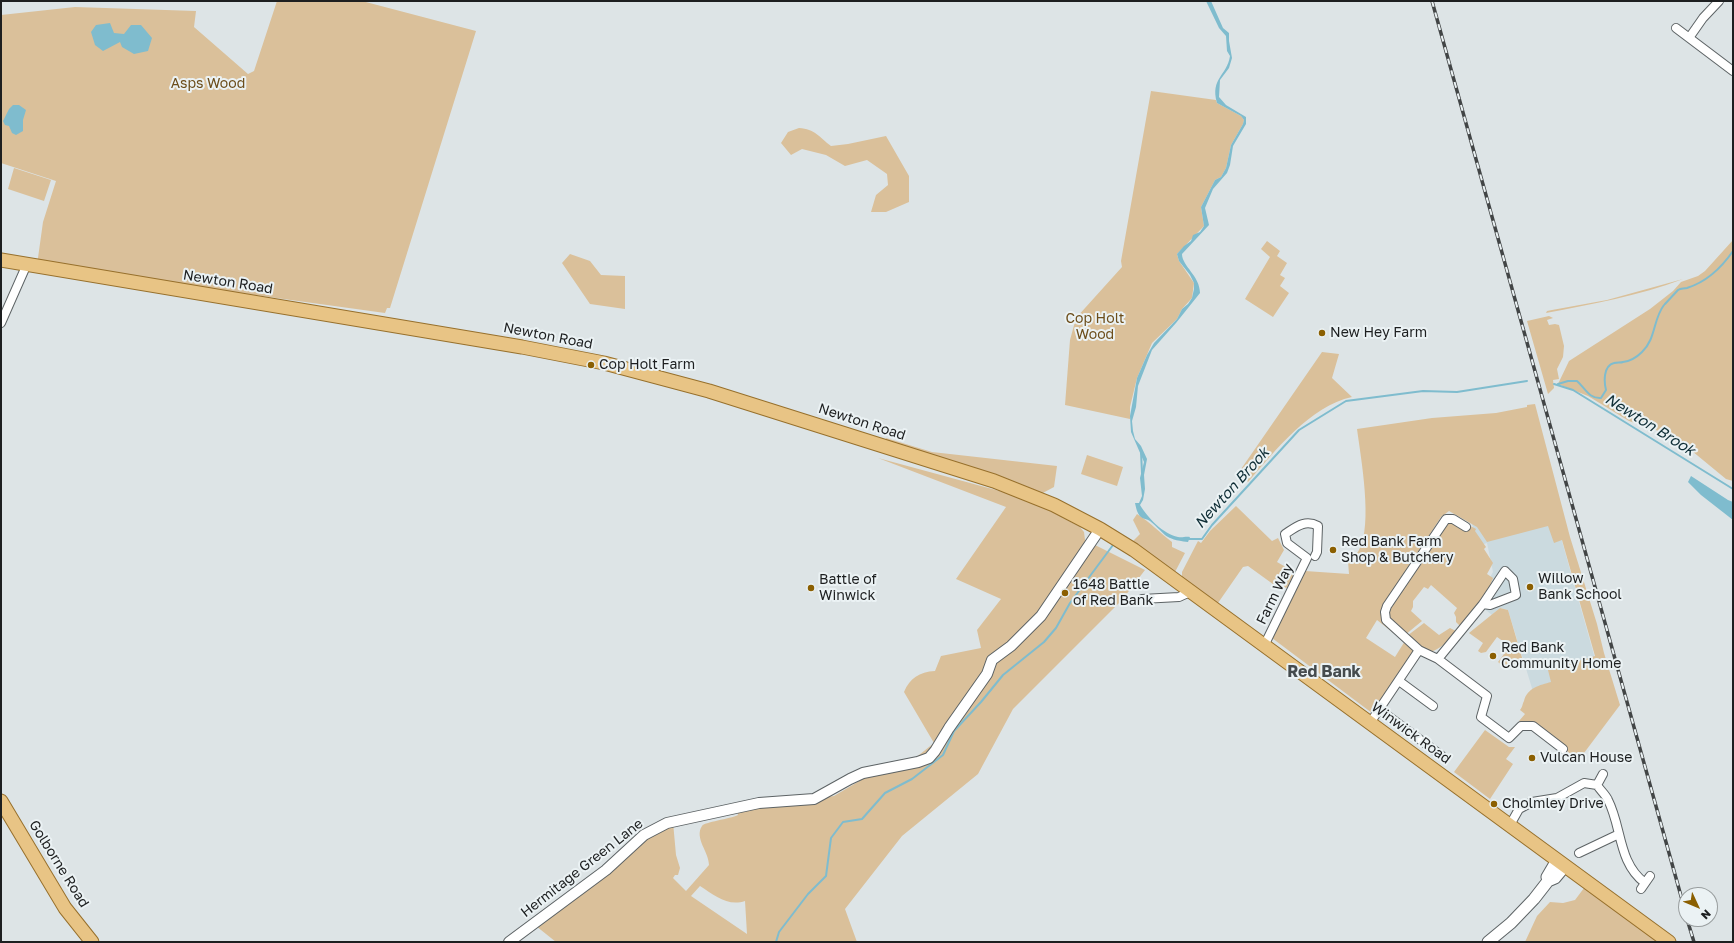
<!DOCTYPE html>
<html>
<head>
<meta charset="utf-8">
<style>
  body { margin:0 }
  #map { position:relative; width:1734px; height:943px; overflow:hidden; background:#dde4e6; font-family:"Golos Text",sans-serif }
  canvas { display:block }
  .frame { position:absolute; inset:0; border:2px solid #1d1f20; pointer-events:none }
  .north { position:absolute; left:1678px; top:887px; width:40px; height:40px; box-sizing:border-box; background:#ebf2f4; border:1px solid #999e9f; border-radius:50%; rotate:134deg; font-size:11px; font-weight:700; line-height:16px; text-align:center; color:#1d1f20 }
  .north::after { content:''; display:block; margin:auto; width:14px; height:18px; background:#8b5f01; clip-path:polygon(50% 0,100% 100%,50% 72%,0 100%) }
</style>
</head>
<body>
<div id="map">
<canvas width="1734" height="943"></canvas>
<div class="frame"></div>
<div class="north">N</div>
</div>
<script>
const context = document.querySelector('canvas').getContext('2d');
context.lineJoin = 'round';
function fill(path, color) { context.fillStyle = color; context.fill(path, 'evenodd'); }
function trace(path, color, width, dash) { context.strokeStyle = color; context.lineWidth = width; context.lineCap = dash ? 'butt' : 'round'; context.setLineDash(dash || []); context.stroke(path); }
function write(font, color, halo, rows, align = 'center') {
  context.font = font + ' "Golos Text",sans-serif'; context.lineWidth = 4; context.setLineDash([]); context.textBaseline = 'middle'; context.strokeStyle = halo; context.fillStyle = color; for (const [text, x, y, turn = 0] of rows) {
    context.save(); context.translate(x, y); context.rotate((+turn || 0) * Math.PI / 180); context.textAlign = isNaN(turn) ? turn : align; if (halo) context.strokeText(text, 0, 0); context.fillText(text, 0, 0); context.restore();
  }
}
const built = new Path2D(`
  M1447,431L1558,527L1610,712L1539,711L1508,610L1500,608L1492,615L1476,602L1493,572L1487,543L1478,546Z`);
const green = new Path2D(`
  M277,1H362L476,31L390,308H387L385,313L37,265L43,222L56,181L1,163V15L75,7L196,11L194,27L248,74L254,71Z
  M1151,91L1216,100L1217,103L1241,116L1244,120L1243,124L1231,145L1226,168L1221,177L1215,180L1201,207L1204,226L1177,254L1179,261L1194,283L1192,298L1182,309L1177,319L1152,343L1137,378L1130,407V419L1065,405L1070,340L1076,318L1122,267L1121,261Z
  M799,128C815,129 819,137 831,146L848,144L886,136L909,176V202L886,212H871L876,195L888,185L887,174L867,160L845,166L826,155L802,149L791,155L781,143L788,132Z
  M14,168L51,180L44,201L8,189Z
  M1733,240V481L1726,479L1692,451L1656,430L1629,421L1588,396L1558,384L1569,361L1650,309L1673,291L1681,282L1698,276L1705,271Z
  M1267,241L1280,251L1277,256L1287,263L1280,275L1285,278L1280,286L1289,293L1273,317L1245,299L1270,257L1261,249Z
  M570,254L590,261L601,275L625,276V309L590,304L562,263Z
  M1683,279C1639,296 1592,304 1546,313L1547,311L1552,310L1607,300Z
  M1549,316L1553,318L1547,320L1549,325L1555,324L1559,325L1564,346L1563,357L1557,369L1559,379L1553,380L1554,388L1548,394L1527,321Z
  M1322,352L1339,354L1332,378L1352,397C1310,406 1275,451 1248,482L1239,472Z
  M1535,404L1570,537L1597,624L1604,653L1620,705L1578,761L1565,749L1532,725L1528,729L1519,721L1525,714L1520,710C1523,706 1522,705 1524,701C1527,688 1540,685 1551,682L1548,670L1595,656L1562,540L1554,543L1548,526L1487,542L1477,527L1449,511L1441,517L1383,607L1382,617L1402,637L1401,639L1377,620L1366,638L1395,657L1405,641L1413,650V652L1372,713L1272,638L1305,571L1349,574L1348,561C1352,558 1357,554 1359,550C1373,524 1361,459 1357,429L1432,418L1496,413L1527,407V405Z
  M886,438L932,452L1057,466L1054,487L1039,495L885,442Z
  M1087,455L1123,467L1117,486L1081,474Z
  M878,458L1029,499L1080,527L1084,532L1085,540L1145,570L1122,600L1013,709L978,774L902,836L845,909L857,942H556L536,926L641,840L673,822L676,855L680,868L678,875H675L673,878L686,891L709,865C709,852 694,838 702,826C704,822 730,819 738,815L737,810L747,811L758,808L834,796L878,770L904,767L934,743L904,692C910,678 919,672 935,671L941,656L981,648L977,630L1001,599L956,579L1006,507ZM700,886C714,895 728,907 745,901L747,934L691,896Z
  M1236,506L1272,541L1278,538L1284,550L1277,562L1298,574L1290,588L1277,587L1248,566L1243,567L1218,603L1183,579L1182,576V572L1198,541L1201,543L1210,531Z
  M1137,514C1150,522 1160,533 1172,542V547L1185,553L1175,572L1131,543L1140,534L1133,520Z
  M1448,514L1476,529L1475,531L1486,547L1484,549L1493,563L1487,574L1493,578L1491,583L1492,584L1464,627H1461L1456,622V617L1454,613L1457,608L1431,585L1428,589L1424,587L1413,601V607L1411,611L1422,621L1405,635C1401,630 1392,624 1390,618C1383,599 1436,532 1448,514Z
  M1500,608L1508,610L1523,661L1504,667L1498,662L1510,646L1497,637L1486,652L1481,653L1478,651L1483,643L1469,633Z
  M1424,623L1439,635L1450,628L1456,631C1453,637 1450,639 1446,643C1426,659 1423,650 1407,636Z
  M1485,730L1509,747H1515L1506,759L1513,764L1490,799L1454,772Z
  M1584,888L1658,942H1525L1537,916L1550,902L1563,903L1575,900Z`);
const water = new Path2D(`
  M1206,1H1211L1223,28L1229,33V41L1232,58L1229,68L1220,80L1219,97L1226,105L1246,117V124L1233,146L1230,165L1227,173L1213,189L1205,208L1209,225L1182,254C1182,266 1200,276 1200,293L1176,323L1152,350L1138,386L1136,407L1132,421L1133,431L1135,439L1141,446L1147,459L1144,475L1145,489L1143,500L1140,505C1148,518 1163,534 1178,537C1183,538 1185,536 1190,537L1188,542C1163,539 1167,535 1150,521C1147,519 1143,519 1141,517C1137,514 1136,507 1135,503H1139L1142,496L1140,478L1144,462L1131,432L1130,416L1137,378L1147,355L1154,343L1177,319L1182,309L1188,304L1192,298L1194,289V283L1190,275L1179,261L1177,254L1184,246L1191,241L1193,235L1200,232L1204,226L1201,207L1215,180L1221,177L1226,168L1231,145L1243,124L1244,120L1241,116L1217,103C1210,78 1227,76 1230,56L1227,51L1226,36L1219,28Z
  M110,23L114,33L124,34L131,25H141L152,38L148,51L134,54L122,47L120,42L103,51L95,45L91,32L96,25Z
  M13,105H19L26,110L23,120V131L16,135L12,133L9,126L5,125L3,121L9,109Z
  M1691,476L1728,500L1733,502V520L1701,495L1688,482Z`);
const stream = new Path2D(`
  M1665,304L1678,290C1681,288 1683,289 1687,288C1706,282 1722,267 1733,251
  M1554,384L1573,390L1733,489
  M1558,384L1568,381H1577C1585,388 1589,399 1601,398L1606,390C1604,382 1603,366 1614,363C1617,362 1621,363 1623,362C1631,361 1637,357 1642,352C1656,339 1653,319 1664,305
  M1141,452L1142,473
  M1189,539H1202L1212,525L1299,430L1346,401L1423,391L1457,392L1527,381
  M776,942L779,932L808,894L826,876L831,838L843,822L862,819L885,793L912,779L943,755L954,731L981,702L1003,675L1044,642L1056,628L1070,603L1113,545`);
const minor = new Path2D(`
  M1676,28L1733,71
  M1689,38L1703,18L1719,1
  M1,323L27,264
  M1466,527L1453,519H1446L1387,606L1385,612L1386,620L1419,650L1438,659L1487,696L1481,717L1509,738L1521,726H1533L1563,749
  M1142,599L1179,597L1190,592
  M1264,646L1307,558L1287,543L1285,534C1296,527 1305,519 1318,526L1317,552L1315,556
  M1438,659L1483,604L1505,571L1513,579L1516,595L1490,605L1483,604
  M1399,681L1433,706
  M1380,710L1442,756
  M1370,723L1419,650
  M1597,785L1603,774
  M1510,825L1519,809L1532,802L1557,798L1584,783L1597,785C1600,790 1606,795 1608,800C1622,827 1618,863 1645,883
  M1579,853L1619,834
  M1641,889L1650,876`);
const tertiary = new Path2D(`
  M509,942L606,870L644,835L667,823L759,803L814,799L850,779L863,773L918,762L929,758L935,751L949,728L987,674L992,660L1011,646L1041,616L1100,529`);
const secondary = new Path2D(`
  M1548,881L1547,877L1557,860
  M1488,942L1511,923L1534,899L1548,881L1555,878L1565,866`);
const primary = new Path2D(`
  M1,260L522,347L604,363L709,391L994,481L1054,505L1100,529L1134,550L1669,942
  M1,801L65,908L92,942`);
const rail = new Path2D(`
  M1432,1L1686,914
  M1687,919L1694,942`);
const markers = [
  [1322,333,4,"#8b5f01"],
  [591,365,4,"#8b5f01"],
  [1333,550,4,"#8b5f01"],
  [1530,587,4,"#8b5f01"],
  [811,588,4,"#8b5f01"],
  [1065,593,4,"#8b5f01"],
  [1493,656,4,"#8b5f01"],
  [1532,758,4,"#8b5f01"],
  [1494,804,4,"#8b5f01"]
];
const parkNames = [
  ["Asps Wood",208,84],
  ["Cop Holt",1095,319],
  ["Wood",1095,335]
];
const streetNames = [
  ["Newton Road",228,282,9],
  ["Newton Road",548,336,11],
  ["Newton Road",862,422,18],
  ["Farm Way",1275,594,-64],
  ["Winwick Road",1411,733,36],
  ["Golborne Road",59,864,58],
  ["Hermitage Green Lane",582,868,-38]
];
const poiNames = [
  ["New Hey Farm",1330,333],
  ["Cop Holt Farm",599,365],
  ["Red Bank Farm",1341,542],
  ["Shop & Butchery",1341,558],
  ["Willow",1538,579],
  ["Bank School",1538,595],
  ["Battle of",819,580],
  ["Winwick",819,596],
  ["1648 Battle",1073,585],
  ["of Red Bank",1073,601],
  ["Red Bank",1501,648],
  ["Community Home",1501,664],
  ["Vulcan House",1540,758],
  ["Cholmley Drive",1502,804]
];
const waterNames = [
  ["Newton Brook",1650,425,32],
  ["Newton Brook",1232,488,-48]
];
const quarterNames = [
  ["Red Bank",1324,672]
];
fill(built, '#cbdadf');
fill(green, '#dac09a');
fill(water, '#7fbcce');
trace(stream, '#7fbcce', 2);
trace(minor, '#5d6365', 10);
trace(tertiary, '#5d6365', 12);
trace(secondary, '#5d6365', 13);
trace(primary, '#97702c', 15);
trace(minor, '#fff', 8);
trace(tertiary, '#fff', 10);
trace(secondary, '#fff', 11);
trace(primary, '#e8c485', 13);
trace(rail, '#424546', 3.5);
trace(rail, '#ebf2f4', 2, [6]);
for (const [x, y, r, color] of markers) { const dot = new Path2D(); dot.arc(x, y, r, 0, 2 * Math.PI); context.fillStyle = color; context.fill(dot); trace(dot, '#ebf2f4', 1.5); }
write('14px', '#6c4d1a', '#ebf2f4', parkNames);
write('14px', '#1d1f20', '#ebf2f4', streetNames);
write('14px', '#1d1f20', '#ebf2f4', poiNames, 'left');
write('italic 15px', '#0f2e36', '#ebf2f4', waterNames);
write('bold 16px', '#454b4d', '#ebf2f4', quarterNames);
</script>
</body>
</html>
